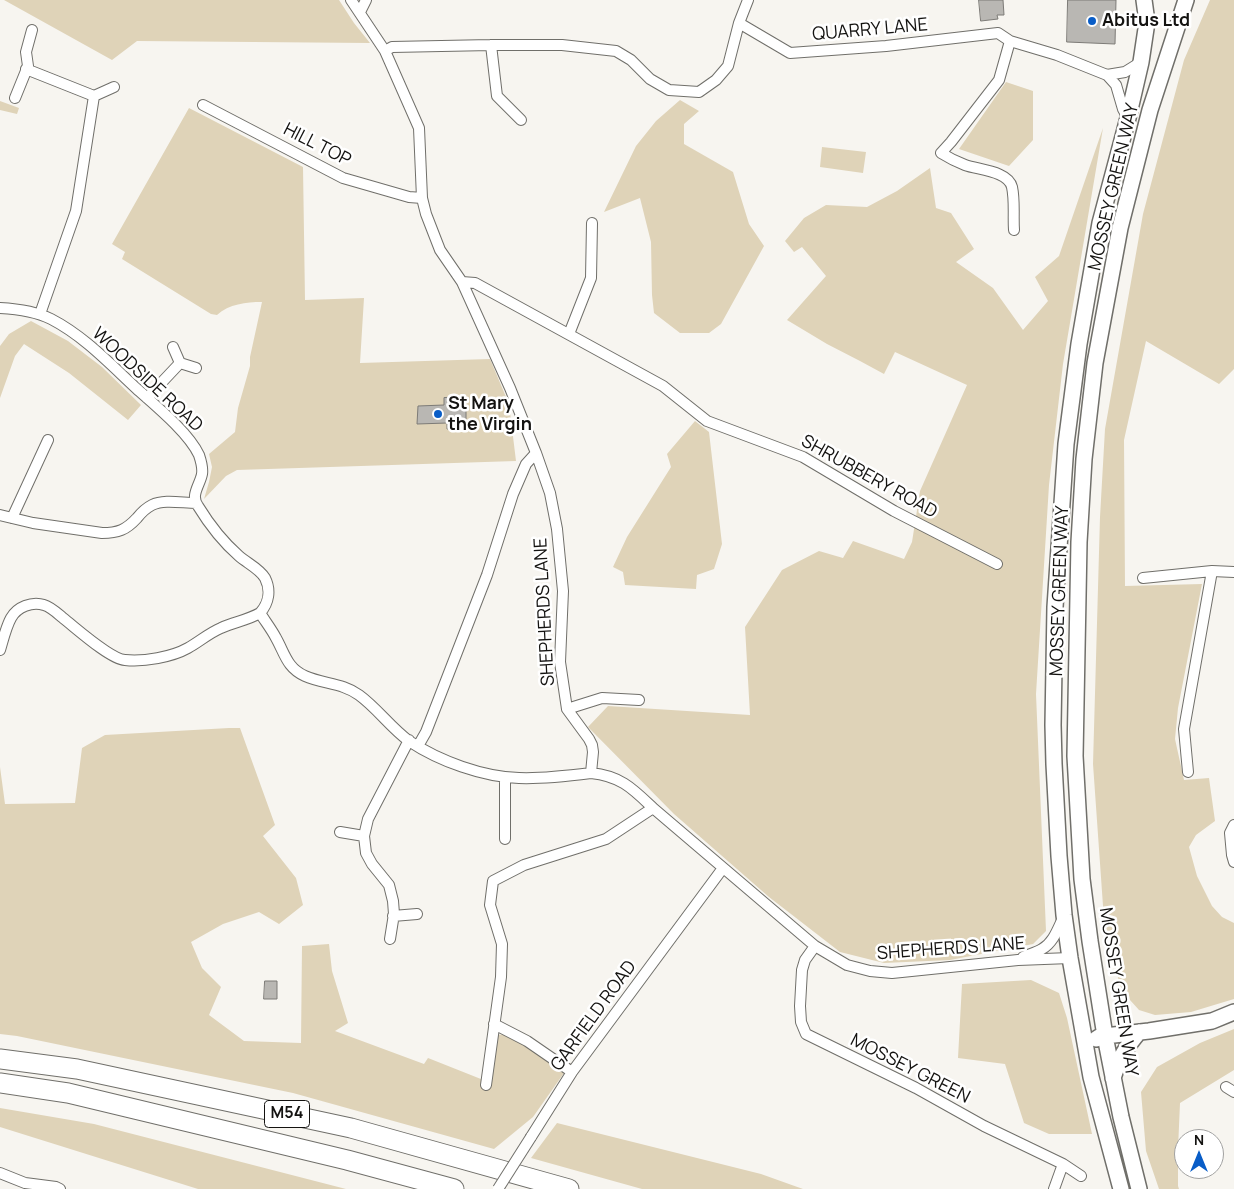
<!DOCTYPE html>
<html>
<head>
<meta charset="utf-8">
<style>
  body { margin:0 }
  #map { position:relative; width:1234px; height:1189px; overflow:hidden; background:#f7f5f0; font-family:Manrope,sans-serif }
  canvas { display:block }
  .north { position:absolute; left:1174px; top:1129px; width:50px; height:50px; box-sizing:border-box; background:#fff; border:1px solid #a1a1a0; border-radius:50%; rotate:0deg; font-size:14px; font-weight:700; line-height:20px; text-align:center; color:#141311 }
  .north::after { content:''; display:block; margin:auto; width:18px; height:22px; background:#095dc7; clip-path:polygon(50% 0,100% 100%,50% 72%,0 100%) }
</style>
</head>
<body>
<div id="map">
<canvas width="1234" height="1189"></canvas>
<div class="north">N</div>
</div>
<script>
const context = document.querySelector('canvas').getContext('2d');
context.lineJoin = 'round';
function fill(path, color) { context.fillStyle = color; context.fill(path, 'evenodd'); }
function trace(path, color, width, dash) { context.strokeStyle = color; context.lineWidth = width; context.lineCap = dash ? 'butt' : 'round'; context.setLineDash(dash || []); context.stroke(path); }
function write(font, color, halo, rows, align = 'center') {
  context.font = font + ' Manrope,sans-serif'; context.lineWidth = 5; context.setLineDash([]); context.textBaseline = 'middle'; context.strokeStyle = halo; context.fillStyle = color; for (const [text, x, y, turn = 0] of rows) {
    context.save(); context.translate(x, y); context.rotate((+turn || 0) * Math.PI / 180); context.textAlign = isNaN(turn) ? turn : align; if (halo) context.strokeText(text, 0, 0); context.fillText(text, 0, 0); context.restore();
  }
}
const green = new Path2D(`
  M4,0H339L354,23L370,43L137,41L112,60Z
  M1210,0H1234V369L1219,384L1146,341L1124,440L1125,586L1202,584L1178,708L1175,739L1184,780L1209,778L1215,821L1196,835L1189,847L1197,876L1212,906L1222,917L1234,923V999L1191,1012L1155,1015L1139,1010L1121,990L1104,920L1093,764L1100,517L1105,429L1143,214L1184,60Z
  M1006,82L1033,91V140L1009,166L959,149Z
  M680,100L699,111L684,124V144L733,172L749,224L764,246L721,324L709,333H680L654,313L652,295L651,242L640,198L604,212L636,146L656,121Z
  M0,101L19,108L17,114L0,110Z
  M189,108L303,167L305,300L364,298L360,363L490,359L509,404L516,461L237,470L226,476L204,499L209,482L212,467L209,454L235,432L238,408L250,366V357L262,302C246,302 229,304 217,315L211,314L122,259L125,252L112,244Z
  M1103,128L1063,364L1049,485L1036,694L1046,931L1033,944L950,960L884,963L840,952L769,897L674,814L588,727L608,706L750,715L745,627L782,570L819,551L843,558L853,541L904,559L912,542L920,491L967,385L895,352L884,374L860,361L827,344L787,320L826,276L802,247L794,252L785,241L804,218L826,205L867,207L897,191L930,168L936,208L951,213L974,249L956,262L993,288L1023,330L1048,301L1035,277L1059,256Z
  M822,147L866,152L863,173L820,167Z
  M31,321L68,341L102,367L141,405L128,420L69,373L24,344L15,356L0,398V346L9,334Z
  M695,421L709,432L722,544L714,569L697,575L696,589L625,585L623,572L613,567L627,537L671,467L667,454Z
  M229,728H240L275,825L263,836L296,878L303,905L279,924L259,912L223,924L191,942L202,968L221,987L209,1015L244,1041L301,1043L302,946L329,944L332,971L348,1023L335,1031L424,1064L428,1058L491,1083L495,1044L498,1035L505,1034L530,1046L564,1073L533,1117L494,1149L293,1093L17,1036L0,1034V767L5,804L75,803L82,748L105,735Z
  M1031,980L1059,993L1067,1018L1092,1134H1049L1024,1123L1005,1064L958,1058L962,984Z
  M1234,1029V1070L1180,1103L1178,1149V1186L1179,1189H1159L1146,1151L1141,1092L1157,1067L1200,1043Z
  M0,1108L94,1124L346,1189H198L0,1127Z
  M557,1123L761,1174L803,1189H642L531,1158Z`);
const building = new Path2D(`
  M979,0H1003L1004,15H997L998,19L981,21Z
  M1068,0H1116L1115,44L1067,42Z
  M460,397V406H466V425H459V429H447V423L417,424L418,406L444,405V398Z
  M265,981H277V999H264Z`);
const street = new Path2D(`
  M351,0L385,51L419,128L422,198L426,214L440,250L462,282L510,388L536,453L550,493L557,529L563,591L560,662L567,709L589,739L592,745L593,752L591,773C621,776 633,789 653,808L815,946L847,965L870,971L892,973L1018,960L1070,958
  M748,0L739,23L790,53L886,46L998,33L1010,41
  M360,12L366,0
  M491,45L497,96L521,120
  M385,51L392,47L491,45H562L616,51L631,60L650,79L669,90L699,92L716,80L728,66L739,23
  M26,69L94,96L114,87
  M1107,75L1125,72L1141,62
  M15,98L28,66L26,52L32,30
  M203,105L343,178L409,197L422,198
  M1014,230C1013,216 1015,201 1012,187C1008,171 979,170 965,165C957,162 949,158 941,153L951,142L999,80L1010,41L1057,55L1107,75L1116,85L1123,109L1128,118
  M462,282L475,283L663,386L707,421L803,457L894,511L997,564
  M0,308C18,309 35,311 51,319C84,336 110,364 137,389C155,405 189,433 199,455C201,461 203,468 202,474C200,485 190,495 198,506C209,524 223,542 239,556C247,563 260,569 265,578C271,590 269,603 260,613C265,621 272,630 276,638C285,654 287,668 305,676C323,684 343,683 359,695C377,708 391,728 409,741C439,761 483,777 519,778C543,779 567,776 591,773
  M40,314L76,211L94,96
  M569,334L591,278L592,223
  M173,347L180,363L196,368
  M147,398L180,363
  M0,515L33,523L102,533C118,533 126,530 137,518C141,513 146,508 152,505C164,499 182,503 196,503
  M12,518L48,440
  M1143,578L1212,571
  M0,650C3,640 6,627 11,618C17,607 32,601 44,605C51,607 57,613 63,618C76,628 110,659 125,660C144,662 172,657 188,648C199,642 209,633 221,628C234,622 248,620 260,613
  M567,709L602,698L639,700
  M418,746L426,732L487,575L513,494L526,464L536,453
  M1188,772L1184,729L1212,571L1234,572
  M1234,825L1230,833L1232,855L1234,862
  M340,832L364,836
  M505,839V777
  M393,916L417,914
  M390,939L394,914L393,901L389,885L372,864L366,853L364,836L368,819L409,740
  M815,946L805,960L802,970L800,1006L801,1022L806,1034L916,1088L984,1126L1063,1164L1081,1176
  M1023,957C1029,954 1036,953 1042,949C1054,942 1058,928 1064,916
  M494,1024L527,1041L572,1072
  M486,1085L501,977L502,944L490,905L493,881L524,865L606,839L653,808
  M1226,1087L1234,1092
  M531,1137L572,1072L723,868
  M0,1173L25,1183L56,1187L60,1189
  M1054,1189L1063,1164`);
const secondary = new Path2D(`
  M1096,1039L1099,1037L1105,1036L1149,1031L1212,1021L1234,1012
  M1113,1078C1119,1059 1126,1047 1139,1032
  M1121,1189L1091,1077L1070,958L1064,915L1059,856L1054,764L1053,725L1055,607L1066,444L1079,344L1100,223L1128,118L1141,62L1147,22L1144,0
  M1139,1189L1121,1117L1105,1036L1090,941L1082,879L1075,756L1079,542L1084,459L1095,363L1120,228L1150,110L1186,0`);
const highway = new Path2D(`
  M0,1059L77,1069L351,1128L569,1189
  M0,1083L68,1093L347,1160L454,1189`);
const streetBridge = new Path2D(`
  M498,1189L531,1137`);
const markers = [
  [1092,21,5,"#095dc7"],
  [438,414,5,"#095dc7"]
];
const shields = [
  [287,1114,45]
];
const shieldNames = [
  ["M54",287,1114]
];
const poiNames = [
  ["Abitus Ltd",1102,21],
  ["St Mary",448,404],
  ["the Virgin",448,425]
];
const streetNames = [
  ["QUARRY LANE",870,30,-5],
  ["HILL TOP",317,145,27],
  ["MOSSEY GREEN WAY",1114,187,-77],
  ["WOODSIDE ROAD",147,380,43],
  ["SHRUBBERY ROAD",869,477,29],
  ["MOSSEY GREEN WAY",1060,591,-88],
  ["SHEPHERDS LANE",545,612,-93],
  ["SHEPHERDS LANE",951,949,-4],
  ["MOSSEY GREEN WAY",1118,992,81],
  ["GARFIELD ROAD",594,1016,-54],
  ["MOSSEY GREEN",910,1069,27]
];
fill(green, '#dfd3b8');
fill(building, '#b9b7b3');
trace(building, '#7d7b77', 1);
trace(street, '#706f6a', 12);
trace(secondary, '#706f6a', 18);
trace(highway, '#706f6a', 21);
trace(street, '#fff', 10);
trace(secondary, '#fff', 15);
trace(highway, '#fff', 19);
trace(streetBridge, '#706f6a', 12, []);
trace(streetBridge, '#fff', 10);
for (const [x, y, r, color] of markers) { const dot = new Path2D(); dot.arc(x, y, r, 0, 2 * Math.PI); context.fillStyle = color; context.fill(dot); trace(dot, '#fff', 2); }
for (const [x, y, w] of shields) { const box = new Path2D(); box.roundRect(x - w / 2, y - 13.5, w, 27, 4); context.fillStyle = '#fff'; context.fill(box); trace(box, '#141311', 1); }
write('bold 16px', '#141311', null, shieldNames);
write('bold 18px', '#141311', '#fff', poiNames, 'left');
write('18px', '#141311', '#fff', streetNames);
</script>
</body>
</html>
